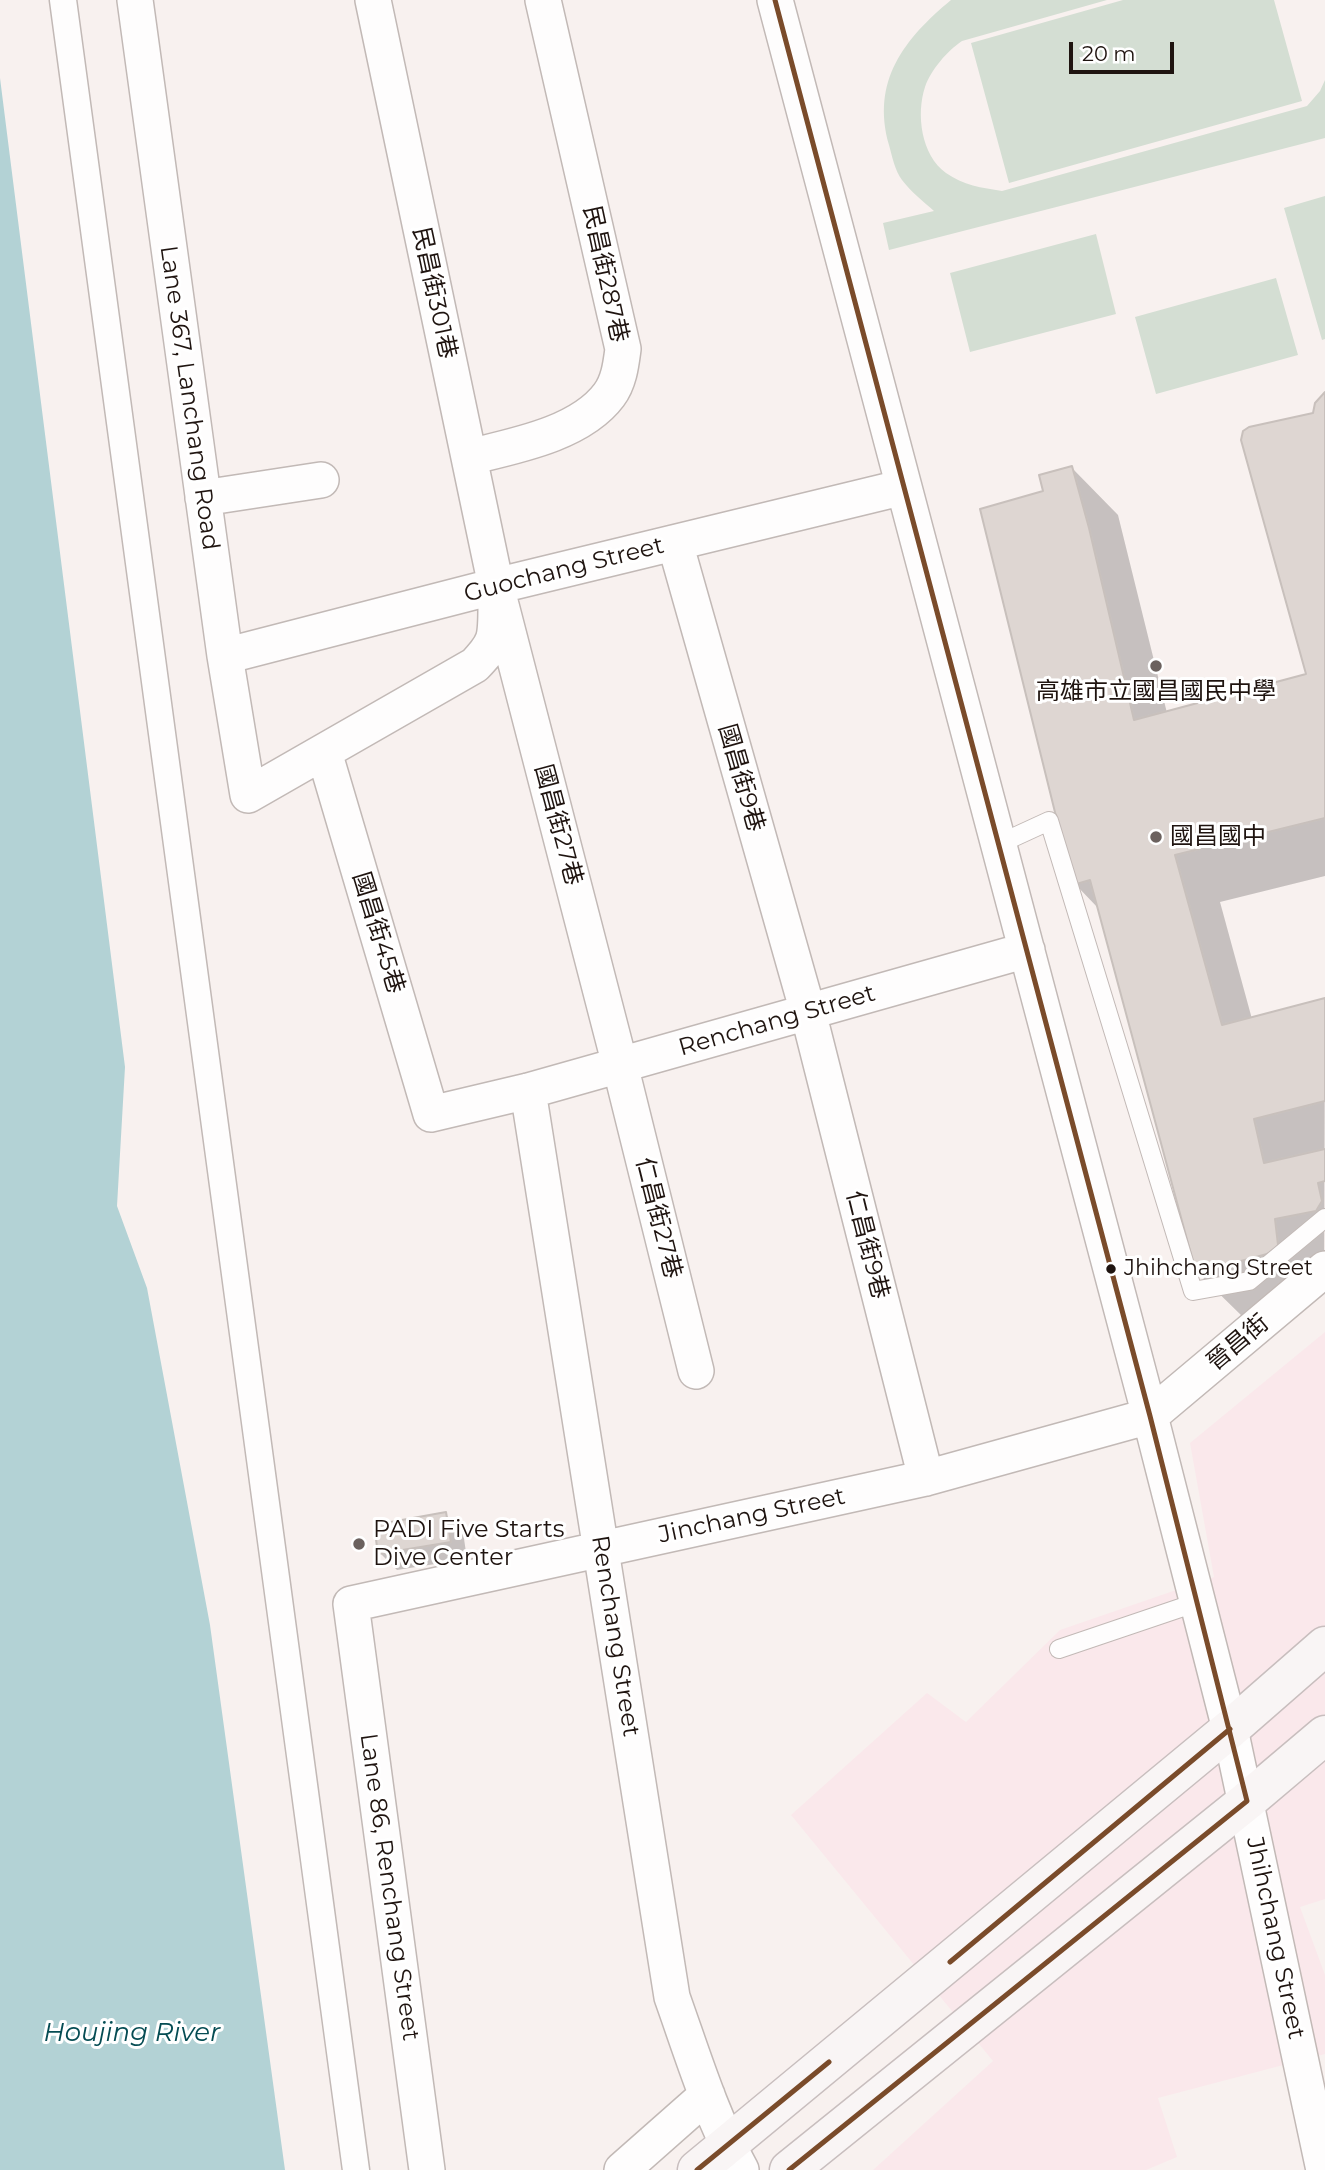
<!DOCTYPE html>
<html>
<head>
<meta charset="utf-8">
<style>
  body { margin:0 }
  #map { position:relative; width:1325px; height:2170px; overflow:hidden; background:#f8f1ef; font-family:Montserrat,sans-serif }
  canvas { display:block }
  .scale { position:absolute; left:1069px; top:42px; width:105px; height:32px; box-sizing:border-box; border:4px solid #1f1410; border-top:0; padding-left:9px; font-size:21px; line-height:24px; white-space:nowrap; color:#1f1410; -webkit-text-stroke:5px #fff; paint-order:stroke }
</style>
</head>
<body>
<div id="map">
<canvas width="1325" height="2170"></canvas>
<div class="scale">20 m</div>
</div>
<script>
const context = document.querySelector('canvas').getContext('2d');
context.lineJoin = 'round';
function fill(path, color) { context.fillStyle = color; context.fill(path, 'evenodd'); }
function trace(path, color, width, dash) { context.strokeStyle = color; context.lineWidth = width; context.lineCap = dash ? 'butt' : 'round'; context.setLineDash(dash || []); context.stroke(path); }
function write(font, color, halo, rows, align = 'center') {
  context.font = font + ' Montserrat,"Noto Sans TC",sans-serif'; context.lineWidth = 6; context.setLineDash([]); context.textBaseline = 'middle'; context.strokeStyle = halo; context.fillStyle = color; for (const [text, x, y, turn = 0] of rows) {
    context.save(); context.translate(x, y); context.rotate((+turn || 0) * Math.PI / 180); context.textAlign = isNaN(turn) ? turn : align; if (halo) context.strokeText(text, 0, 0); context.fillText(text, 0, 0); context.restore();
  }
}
const commercial = new Path2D(`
  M1325,1332V1899L1300,1907L1325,1975V2054L1158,2098L1177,2157L1146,2170H873L993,2061L791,1815L927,1693L966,1722L1060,1630L1214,1577L1190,1443Z`);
const green = new Path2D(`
  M951,0H1107L962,41C947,51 931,70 925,87C916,114 921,155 946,173C963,185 982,188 1002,191L1307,106L1320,91L1325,80V138L889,250L883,223L934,211C923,201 911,192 902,180C895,171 892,156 889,145C871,81 904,39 951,0Z
  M1123,0H1274L1302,101L1009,183L971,43Z
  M1325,196V339L1322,340L1284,208Z
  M1096,234L1116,314L970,352L950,273Z
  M1276,278L1298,355L1156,394L1135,317Z`);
const water = new Path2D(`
  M0,78L125,1067L117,1206L147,1288L210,1625L285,2170H0Z`);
const shadow = new Path2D(`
  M1325,395V876L1220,902L1252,1019L1325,999L1324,1286L1321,1297L1314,1300L1244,1318L1197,1272L1099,909L1075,884L1045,493L1072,468L1118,515L1167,713L1308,675L1314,414Z
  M445,1514L463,1532L467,1559L397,1570L380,1553Z`);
const building = new Path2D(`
  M1325,392V818L1175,855L1222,1025L1325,998V1101L1254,1119L1264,1163L1325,1149V1181L1318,1183L1322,1201L1316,1211L1275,1219L1278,1245L1275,1250L1267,1254L1196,1273L1090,880L1073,885L980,509L1043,491L1039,475L1072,466L1089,528L1134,720L1306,674L1241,440L1243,431L1249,427L1313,413L1315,403Z
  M446,1512L451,1542L378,1554L374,1525Z`);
const service = new Path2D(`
  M999,844L1049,821L1193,1291L1249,1281L1325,1218
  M1059,1649L1198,1602`);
const pedestrian = new Path2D(`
  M63,0L356,2170`);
const minor = new Path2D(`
  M135,0L225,656L248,795L475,665C496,643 496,638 496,607
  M373,0L496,586L620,1065L696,1371
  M775,0L1150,1416L1230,1729L1324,2170
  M469,457C514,446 580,434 609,395C619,382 621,364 623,349L543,0
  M203,498L321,480
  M675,543L808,1012L926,1478
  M225,656L496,586L904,487
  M324,752L431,1114L528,1091L1027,950
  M528,1091L672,1997C693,2056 711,2116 741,2170
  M427,2170L351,1604L926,1478L1150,1416L1325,1269
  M622,2170L707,2095`);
const primary = new Path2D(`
  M697,2170L1230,1729L1325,1646
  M789,2170L1247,1801L1325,1735`);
const bus1 = new Path2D(`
  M775,0L1150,1416L1247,1801L789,2170
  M950,1962L1230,1729
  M697,2170L829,2062`);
const markers = [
  [1156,666,7,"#6b615e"],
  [1156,837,7,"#6b615e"],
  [1111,1269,6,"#1f1410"],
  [359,1544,7,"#6b615e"]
];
const busNames = [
  ["Jhihchang Street",1124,1269]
];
const streetNames = [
  ["民昌街287巷",605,274,78],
  ["民昌街301巷",434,293,78],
  ["Lane 367, Lanchang Road",189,398,82],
  ["Guochang Street",564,570,-14],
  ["國昌街9巷",741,778,74],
  ["國昌街27巷",558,825,75],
  ["國昌街45巷",378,933,73],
  ["Renchang Street",777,1021,-16],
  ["仁昌街27巷",658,1218,76],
  ["仁昌街9巷",867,1245,76],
  ["晉昌街",1238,1343,-40],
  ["Jinchang Street",752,1516,-12],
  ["Renchang Street",615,1636,81],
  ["Lane 86, Renchang Street",389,1887,82],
  ["Jhihchang Street",1275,1938,78]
];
const poiNames = [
  ["高雄市立國昌國民中學",1156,692,"center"],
  ["國昌國中",1170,837],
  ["PADI Five Starts",373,1530],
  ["Dive Center",373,1558]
];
const waterNames = [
  ["Houjing River",132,2033]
];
fill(commercial, '#fae8eb');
fill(green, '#d4ded3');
fill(water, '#b3d2d5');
fill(shadow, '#0003');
fill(building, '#ded6d2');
trace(building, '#c8c0bc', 2);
trace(service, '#c2b9b6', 20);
trace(pedestrian, '#c2b9b6', 29);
trace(minor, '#c2b9b6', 38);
trace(primary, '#c8bebe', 41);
trace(service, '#fefdfd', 18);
trace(pedestrian, '#fefdfd', 26);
trace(minor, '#fefdfd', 35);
trace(primary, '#f9f5f5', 38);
trace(bus1, '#7a4b2a', 5);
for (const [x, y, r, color] of markers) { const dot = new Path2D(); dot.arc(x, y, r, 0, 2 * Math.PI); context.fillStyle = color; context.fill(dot); trace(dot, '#fff', 2.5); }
write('22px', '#1f1410', '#fff', busNames, 'left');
write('24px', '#1f1410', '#fff', streetNames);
write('24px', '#1f1410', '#fff', poiNames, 'left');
write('italic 26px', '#054c53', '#fff', waterNames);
</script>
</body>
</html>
